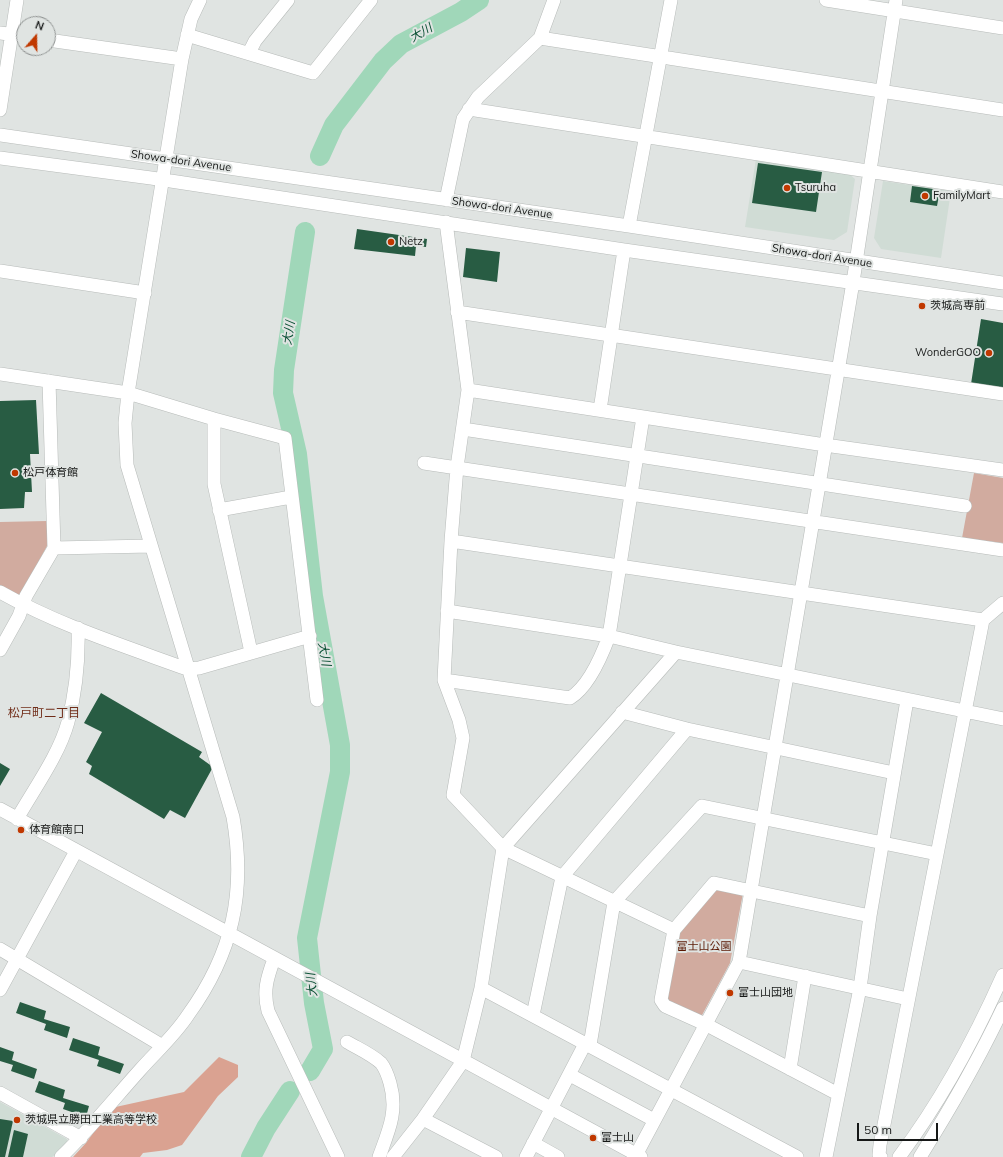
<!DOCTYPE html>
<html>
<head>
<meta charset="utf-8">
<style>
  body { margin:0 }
  #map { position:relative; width:1003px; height:1157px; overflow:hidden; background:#e0e4e2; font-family:Mulish,sans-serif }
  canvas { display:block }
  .north { position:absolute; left:16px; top:16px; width:40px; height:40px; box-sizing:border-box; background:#e0e4e2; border:1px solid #8f9291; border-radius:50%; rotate:20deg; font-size:11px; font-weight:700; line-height:16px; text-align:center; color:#161817 }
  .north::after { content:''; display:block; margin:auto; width:14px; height:18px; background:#c03800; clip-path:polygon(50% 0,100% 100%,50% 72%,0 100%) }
  .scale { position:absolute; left:857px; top:1123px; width:81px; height:18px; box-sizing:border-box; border:2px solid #161817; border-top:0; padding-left:5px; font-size:12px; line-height:14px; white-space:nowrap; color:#161817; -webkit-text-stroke:3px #e0e4e2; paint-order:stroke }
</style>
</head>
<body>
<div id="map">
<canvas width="1003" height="1157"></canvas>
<div class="north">N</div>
<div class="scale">50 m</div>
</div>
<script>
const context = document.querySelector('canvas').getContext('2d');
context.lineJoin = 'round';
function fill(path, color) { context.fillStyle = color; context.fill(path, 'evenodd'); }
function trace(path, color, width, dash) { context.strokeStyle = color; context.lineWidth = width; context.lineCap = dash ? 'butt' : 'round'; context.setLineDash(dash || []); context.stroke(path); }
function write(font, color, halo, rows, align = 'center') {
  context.font = font + ' Mulish,"Noto Sans JP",sans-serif'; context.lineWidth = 4; context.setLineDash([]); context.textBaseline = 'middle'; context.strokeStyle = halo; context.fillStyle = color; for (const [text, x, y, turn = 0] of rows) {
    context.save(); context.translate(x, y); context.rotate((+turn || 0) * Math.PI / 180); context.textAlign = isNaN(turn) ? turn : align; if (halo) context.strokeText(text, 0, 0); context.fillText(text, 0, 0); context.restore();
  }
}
const built = new Path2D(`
  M756,159L848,173L855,179L847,232L834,240L745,227Z
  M883,181L951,191L941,258L881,249L874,238Z
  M0,1102L67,1139V1145L52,1157H0Z`);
const green = new Path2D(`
  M974,473L1003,478V543L962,538Z
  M47,521V546L20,597L0,585V522Z
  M715,886L743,893L730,963L701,1017L665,1001L678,931Z`);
const forest = new Path2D(`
  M219,1057L238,1065V1077L218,1096L182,1145L167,1150L143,1153L140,1157H73L86,1143L111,1108L184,1092Z`);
const river = new Path2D(`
  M320,156L334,125L383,61L401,44L461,12L479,0
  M305,232L284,370L283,393L297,454L313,596L340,745V772L307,938L314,1003L323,1049L310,1071
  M251,1157L266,1128L290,1091`);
const building = new Path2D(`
  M758,163L822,172L816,212L752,203Z
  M912,186L940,190L937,206L910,202Z
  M357,229L427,239L426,247L416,246L415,256L354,249Z
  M466,248L500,252L497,282L463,277Z
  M981,319L1003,323V389L971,384Z
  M36,400L39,454H30L32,492H25L24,508L0,509V401Z
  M101,693L202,752L199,757L213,767L185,818L170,810L164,819L89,774L92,766L86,762L102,732L84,723Z
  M0,763L10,769L0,786Z
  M20,1002L46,1011L44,1019L70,1027L67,1038L44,1030L46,1024L16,1013Z
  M73,1038L100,1047L98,1055L124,1064L120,1074L97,1066L99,1060L69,1050Z
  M0,1047L14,1052L12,1060L37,1069L34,1079L11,1071L13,1065L0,1061Z
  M39,1081L65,1090L63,1098L89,1106L86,1117L63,1109L65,1103L35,1092Z
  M0,1119L13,1121L5,1157H0Z
  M14,1130L28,1134L23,1157H8Z`);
const minor = new Path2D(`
  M826,0L1003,28
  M0,33L24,36
  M187,35L313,73L371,0
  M540,38L1003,110
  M48,40L182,59
  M249,53L255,41L288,0
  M469,109L1003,192
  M0,110L17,0
  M0,135L629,226L1003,283
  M0,158L151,178L624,250L1003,304
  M446,200L463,119L478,97L540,38L554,0
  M446,222L468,390L457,467L451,541L444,680L459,720L463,738L453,795L503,848L674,930
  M629,226L671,0
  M0,271L145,293
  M457,312L1003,394
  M0,374L128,393L214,419L285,438L317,700
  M468,390L825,445L1003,470
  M600,410L624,250
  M214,419V484L251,652
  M463,429L965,506
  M424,463L1003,550
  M219,510L291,497
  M451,541L983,620
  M54,548L151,546
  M0,592C58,625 124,646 187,669L199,668L310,636
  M447,611L609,636L676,652L1003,719
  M0,650L19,616L26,596L54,548L49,381
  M444,680L570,698C588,687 602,655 609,636L643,417
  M622,712L687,729L894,773
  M0,809L641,1157
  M17,819C34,789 59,755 68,722C76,691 79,660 78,628
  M0,949L161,1045
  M274,959C267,978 263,991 268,1011L338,1157
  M739,962L908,999
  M481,988L797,1157
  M0,990L76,851
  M533,1015L562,877L687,729
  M347,1042C359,1049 371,1054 381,1063C385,1068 388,1076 390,1083C398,1111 389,1130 379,1157
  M590,1045L614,902L702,806L937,854
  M790,1069L805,976
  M570,1075L654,1120
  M0,1093L81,1138
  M838,1094L705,1024L665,1006L661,1000L674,930L714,883L870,916
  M423,1119L496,1157
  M533,1143L558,1157
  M61,1157C89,1130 114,1099 140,1070C156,1052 175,1035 188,1015C233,953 246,892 233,817L127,465L125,423L128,393L182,59L191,19L200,0
  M393,1157L423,1119L463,1061L481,988L503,848L676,652
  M526,1157L586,1042
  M635,1157L739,962L853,282L896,0
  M826,1157L860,988L870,916L907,700
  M881,1157L879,1155L880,1145L983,620L1003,603
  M899,1157C942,1100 974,1040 1003,975
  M920,1157C950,1109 979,1059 1003,1008`);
const markers = [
  [787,188,4,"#c03800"],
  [925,196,4,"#c03800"],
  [391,242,4,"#c03800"],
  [922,306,4,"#c03800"],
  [989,353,4,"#c03800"],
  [15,473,4,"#c03800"],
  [21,830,4,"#c03800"],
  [730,993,4,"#c03800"],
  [17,1120,4,"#c03800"],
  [593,1138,4,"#c03800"]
];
const streetNames = [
  ["Showa-dori Avenue",181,161,8],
  ["Showa-dori Avenue",502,208,8],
  ["Showa-dori Avenue",822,256,9]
];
const poiNames = [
  ["Tsuruha",795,188],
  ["FamilyMart",933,196],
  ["Netz",399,242],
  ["茨城高専前",930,306],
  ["WonderGOO",981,353,"right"],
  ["松戸体育館",23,473],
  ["体育館南口",29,830],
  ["富士山団地",738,993],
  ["茨城県立勝田工業高等学校",25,1120],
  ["富士山",601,1138]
];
const parkNames = [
  ["富士山公園",704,947]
];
const waterNames = [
  ["大川",421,33,-30],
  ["大川",289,333,-81],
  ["大川",324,654,80],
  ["大川",312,985,-96]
];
const neighbourhoodNames = [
  ["松戸町二丁目",44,713]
];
fill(built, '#d0dcd5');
fill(green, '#d1ab9f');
fill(forest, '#daa291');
trace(river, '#a0d7b9', 20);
fill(building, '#285c43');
trace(minor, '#b7bbb9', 14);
trace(minor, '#fff', 13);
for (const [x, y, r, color] of markers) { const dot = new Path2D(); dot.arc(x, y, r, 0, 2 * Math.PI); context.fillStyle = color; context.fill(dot); trace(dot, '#e0e4e2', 1.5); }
write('11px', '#161817', '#e0e4e2', streetNames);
write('11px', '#161817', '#e0e4e2', poiNames, 'left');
write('11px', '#591702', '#e0e4e2', parkNames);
write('italic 12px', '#094f33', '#e0e4e2', waterNames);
write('12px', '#702d19', '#e0e4e2', neighbourhoodNames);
</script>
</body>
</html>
